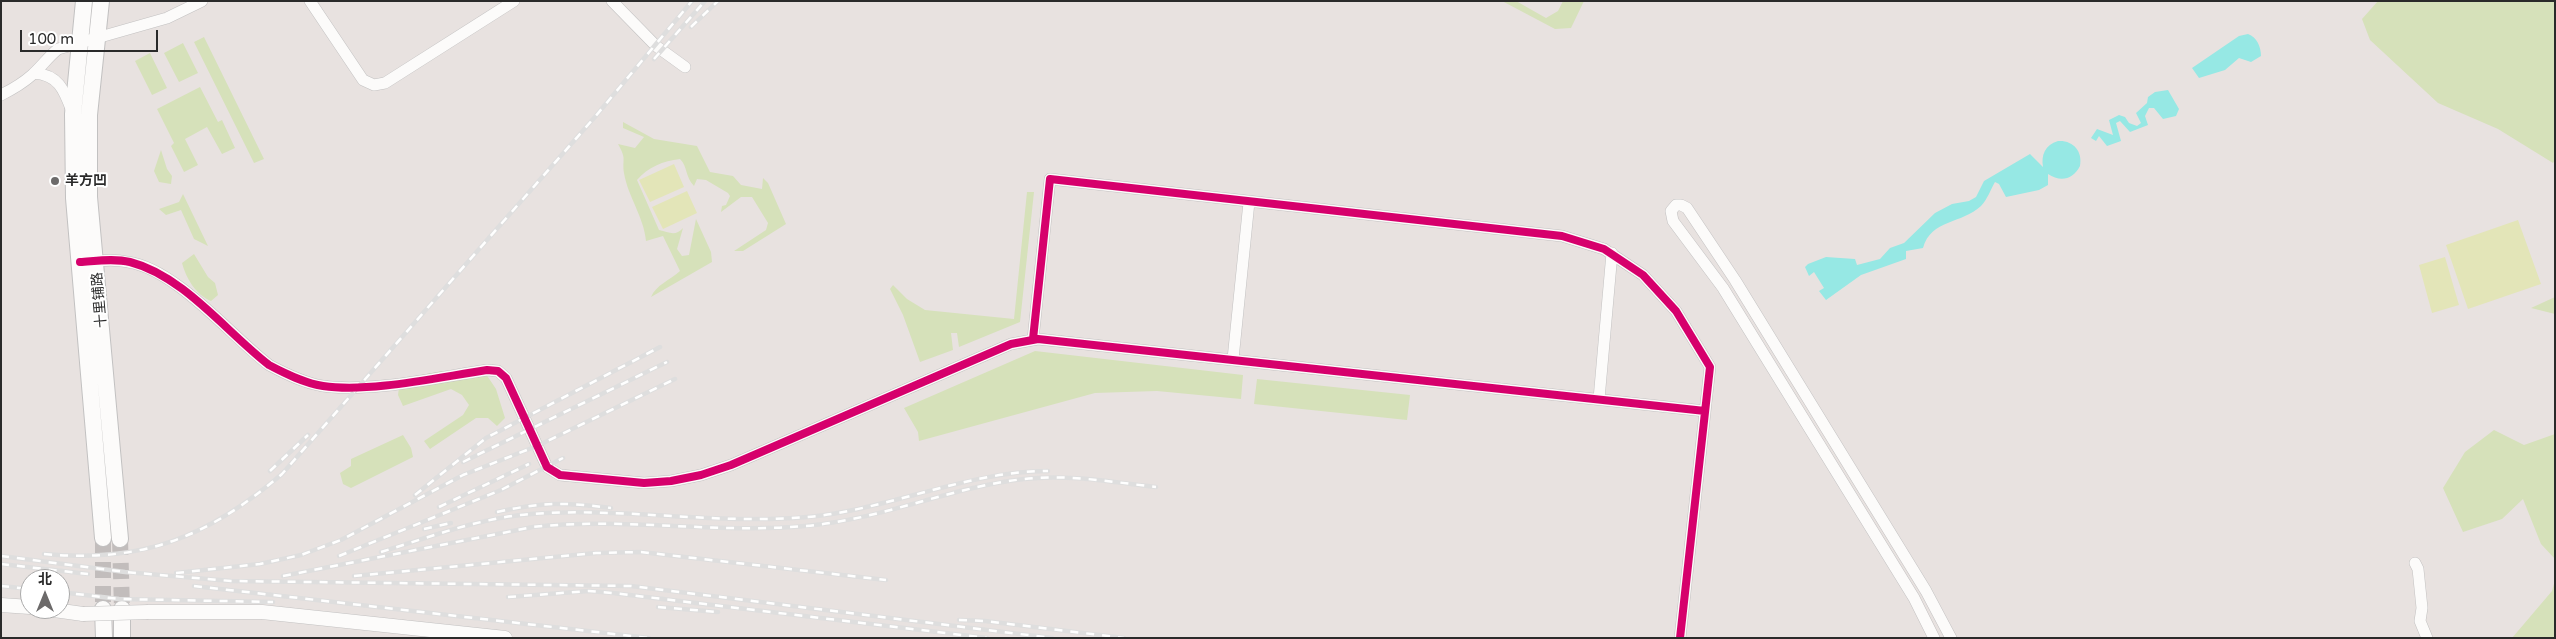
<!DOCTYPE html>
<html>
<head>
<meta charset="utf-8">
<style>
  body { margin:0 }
  #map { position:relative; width:2556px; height:639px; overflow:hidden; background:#e8e2e0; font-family:"Varela Round","Noto Sans SC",sans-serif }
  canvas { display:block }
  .frame { position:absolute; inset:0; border:2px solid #2a2a2a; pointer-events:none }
  .north { position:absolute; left:20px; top:569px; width:50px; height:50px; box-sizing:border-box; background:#fff; border:1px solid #aaa; border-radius:50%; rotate:0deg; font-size:14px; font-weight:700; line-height:20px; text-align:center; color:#2a2a2a }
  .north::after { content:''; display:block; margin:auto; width:18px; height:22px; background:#6c6a6a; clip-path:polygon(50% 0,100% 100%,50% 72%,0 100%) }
  .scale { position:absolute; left:20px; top:30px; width:138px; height:22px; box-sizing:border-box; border:2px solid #2a2a2a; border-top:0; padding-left:6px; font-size:15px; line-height:18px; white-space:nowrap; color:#2a2a2a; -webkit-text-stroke:4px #fff; paint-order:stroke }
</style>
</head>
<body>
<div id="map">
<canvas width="2556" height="639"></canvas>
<div class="frame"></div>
<div class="north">北</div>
<div class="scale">100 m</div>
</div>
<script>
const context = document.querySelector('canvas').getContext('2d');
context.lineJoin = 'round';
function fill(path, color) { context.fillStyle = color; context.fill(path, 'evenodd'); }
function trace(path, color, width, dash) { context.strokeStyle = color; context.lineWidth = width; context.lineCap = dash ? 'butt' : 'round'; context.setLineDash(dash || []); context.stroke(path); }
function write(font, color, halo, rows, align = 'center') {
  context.font = font + ' "Varela Round","Noto Sans SC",sans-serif'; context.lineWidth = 4; context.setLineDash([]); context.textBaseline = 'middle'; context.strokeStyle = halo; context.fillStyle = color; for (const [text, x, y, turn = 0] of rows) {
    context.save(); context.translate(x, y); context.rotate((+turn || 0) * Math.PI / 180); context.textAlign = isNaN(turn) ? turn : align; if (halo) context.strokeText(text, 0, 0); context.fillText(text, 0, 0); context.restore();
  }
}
const green = new Path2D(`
  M1502,1H1516L1546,18L1558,11L1563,1H1584L1571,28L1555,29Z
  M2378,1H2555V160L2553,163L2498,129L2438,103L2370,40L2362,19Z
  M204,37L264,159L254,163L194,42Z
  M183,43L198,73L179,82L164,53Z
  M150,53L167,88L152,95L135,61Z
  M200,87L218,122L222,120L235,148L222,154L207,127L185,139L198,165L184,172L171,146L174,143L157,109Z
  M623,122L654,139L697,146L710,172L733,176L741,185L762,189L763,178L768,183L786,224L743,251H734L766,230L768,223L752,197H741L721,212L722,206L726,205L730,196L728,193L706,180L697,179L694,186C685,177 688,167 680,159C663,161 648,167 637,180L659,230C669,232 675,237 683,228L677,249L682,256L689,255L696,219L711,252L712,262L651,297C656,285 670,280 680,271L663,236L646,241C644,217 628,197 624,173C622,158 627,160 618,144L635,148L644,137L623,128Z
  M161,150L167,169L172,176L171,184L159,182L154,171Z
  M1027,192H1034L1020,322L959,347L957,333H951L953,350L920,362L903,315L890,289L893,285L907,299L925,310L1014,319Z
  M183,194L208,246L194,239L181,210L166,215L159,209L179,202Z
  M194,254L208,277L215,283L218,295L211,301C196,295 186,278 182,263Z
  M2555,297V314L2531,308Z
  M1035,351L1243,375L1241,399L1157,391L1095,393L919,441L918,432L904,408Z
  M442,371C458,379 469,382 486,374L496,389L505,418L497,426L488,418H476L430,449L424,441L463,415L469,405L462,395L451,389L403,406L398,395L400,379Z
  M1257,379L1410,395L1407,420L1254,404Z
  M2494,430L2524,445L2555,434V559L2541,544L2523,499L2502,519L2463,532L2443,488L2465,452Z
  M403,435L411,448L413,457L351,488L343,484L340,473L351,466V459Z
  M2555,580V638H2512L2552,591Z`);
const pitch = new Path2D(`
  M674,164L684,187L650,202L639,180Z
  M687,191L697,213L663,229L652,207Z
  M2518,220L2541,284L2468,309L2446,245Z
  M2445,257L2459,305L2432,313L2419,265Z`);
const water = new Path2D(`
  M2248,34C2257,37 2261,47 2261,56L2251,62L2239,58L2225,70L2199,78L2192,68L2239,36Z
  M2168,90L2179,109L2176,116L2163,119L2154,108H2149L2145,116L2148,125L2130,132L2120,121L2116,123L2121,141L2107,146L2099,136L2096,141L2091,138L2097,129L2113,135L2109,120L2119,115L2125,117L2129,123L2137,126L2141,123L2136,113L2147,103L2148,97L2155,92Z
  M2058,141C2073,140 2083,151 2080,166C2073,180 2060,182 2048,174V185L2039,190L2006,197L1999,184L1995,182C1991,189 1987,200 1981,206C1962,224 1931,219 1923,248L1906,251V259L1861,275L1826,300L1819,291L1824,288L1814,272L1809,276L1805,267L1808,264L1826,257L1855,259L1857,265L1880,259L1890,248L1904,243L1935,213L1952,204L1969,201L1976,197L1984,181L2030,154L2043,167C2041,155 2045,145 2058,141Z`);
const secondaryTunnel = new Path2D(`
  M103,538V609
  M120,539L122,609`);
const minor = new Path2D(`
  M310,1L363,80L374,85L385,83L514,1
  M612,1L656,46L685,67
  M34,73C59,75 64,90 72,111
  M1,95C13,89 23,83 32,75C42,66 48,57 58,49L167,18L202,1
  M89,262C102,260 115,259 128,262C176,269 230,335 269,365C286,374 304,383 323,386C370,393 439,377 487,370L498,371L506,378L547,467L560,475L644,483L671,481L701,475L731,465L1011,344L1038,339L1705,411
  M1033,339L1050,179L1562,236L1604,249L1643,275L1676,311L1710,367L1680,638
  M1233,359L1249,202
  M1599,399L1612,253
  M2415,563L2418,569L2422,608L2420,621L2427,638
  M1934,638L1914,598L1723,288L1673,221L1671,211L1676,205H1681L1687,208L1735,280L1926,591L1951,638`);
const tertiary = new Path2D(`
  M1,605L30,607
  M47,609L83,614
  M148,612H262L505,638`);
const secondary = new Path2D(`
  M84,1L73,114L74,198L103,538
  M101,1L89,115V197L120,539
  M103,609L104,638
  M122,638V609`);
const rail = new Path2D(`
  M691,27L718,1
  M654,59L705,1
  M463,462L667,362
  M270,471L308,435
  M415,495L486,438L660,347
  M439,507L529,464
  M497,512C543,502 565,502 611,508
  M424,529L451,523
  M381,552C430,537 479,518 531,514C621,507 717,525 807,517C888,510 967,471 1048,471
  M44,554C142,563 207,538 282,474L594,118L692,1
  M1,556L125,572L231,581L631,586L1052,638
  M339,556L501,490L563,458
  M1,564L88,574
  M176,573L260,564L301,555L341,540L463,475L537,446L675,379
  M283,576L533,527C624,517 715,534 805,526C880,520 951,487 1024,479C1068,474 1112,482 1156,487
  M354,576L596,553L641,552L886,580
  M1,586L30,589
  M194,586L649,638
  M60,592L119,599L273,602
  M508,597L589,591L613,593L987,638
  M658,607L718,612
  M959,620L985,621L1124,638`);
const tertiaryBridge = new Path2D(`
  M83,614L148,612`);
const cycleway = new Path2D(`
  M80,262C96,261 114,258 130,262C184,276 226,332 269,365C286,374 304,383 323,386C370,393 439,377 487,370L498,371L506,378L547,467L560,475L644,483L671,481L701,475L731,465L1011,344L1038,339L1705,411
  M1033,339L1050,179L1562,236L1604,249L1643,275L1676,311L1710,367L1680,638`);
const markers = [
  [55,181,5,"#6c6a6a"]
];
const poiNames = [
  ["羊方凹",65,181]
];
const streetNames = [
  ["十里铺路",100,300,-95]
];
fill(green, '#d6e1ba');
fill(pitch, '#e3e5b8');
fill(water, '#96e8e4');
trace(secondaryTunnel, '#c2bdbc', 16, [16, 8]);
trace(minor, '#c2c1c1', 12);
trace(tertiary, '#c2c1c1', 15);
trace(secondary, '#c2c1c1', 18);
trace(minor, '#fcfbfa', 11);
trace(tertiary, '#fcfbfa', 14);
trace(secondary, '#fcfbfa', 16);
trace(rail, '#dedede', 4.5);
trace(rail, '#fff', 2.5, [8]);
trace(tertiaryBridge, '#c2c1c1', 15, []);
trace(tertiaryBridge, '#fcfbfa', 14);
trace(cycleway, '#d6006c', 8);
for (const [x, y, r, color] of markers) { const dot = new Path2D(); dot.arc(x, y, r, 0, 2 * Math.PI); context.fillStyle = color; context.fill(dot); trace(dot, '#fff', 2); }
write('bold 14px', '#2a2a2a', '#fff', poiNames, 'left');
write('14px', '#2a2a2a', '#fff', streetNames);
</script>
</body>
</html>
